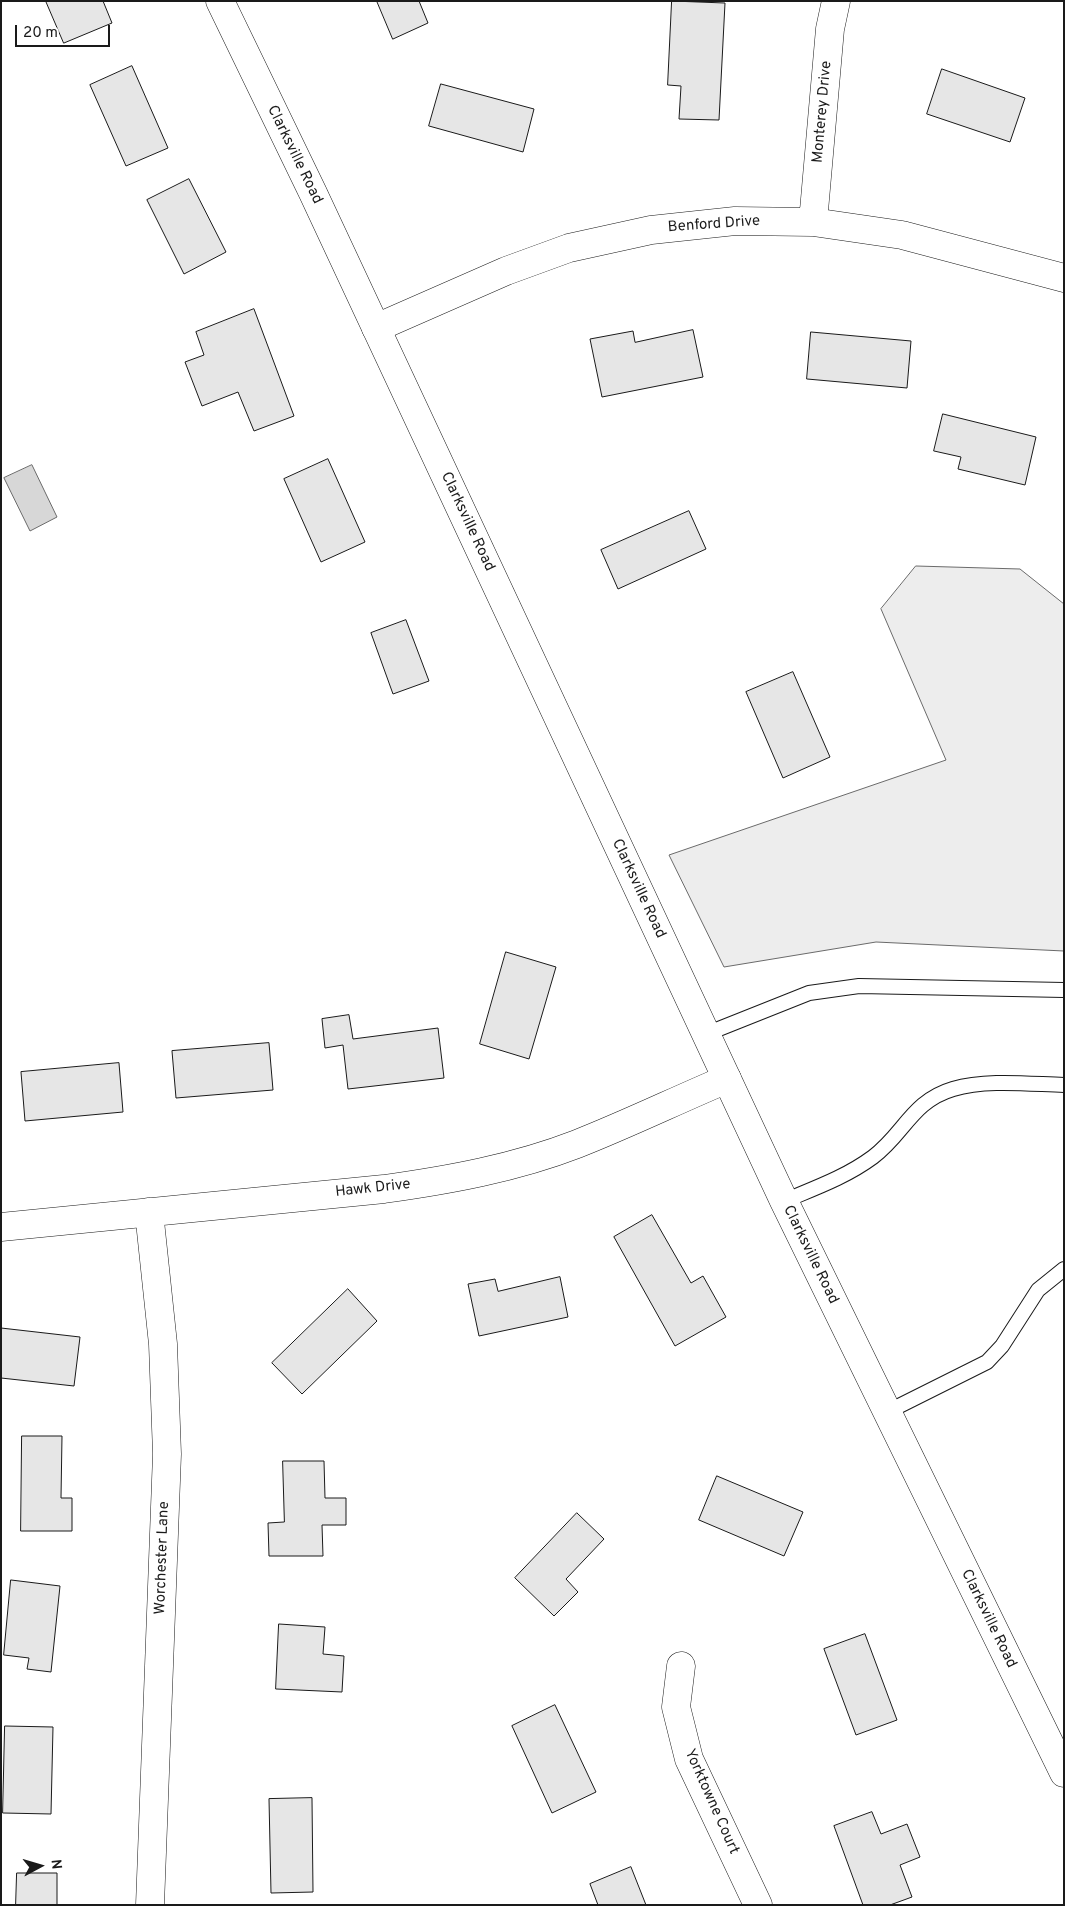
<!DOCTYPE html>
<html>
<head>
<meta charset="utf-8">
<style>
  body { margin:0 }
  #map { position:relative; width:1065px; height:1906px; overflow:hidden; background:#fff; font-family:Overpass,sans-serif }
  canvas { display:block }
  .frame { position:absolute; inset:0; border:2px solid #1a1a1a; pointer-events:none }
  .north { position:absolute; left:15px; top:1841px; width:50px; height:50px; -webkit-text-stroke:4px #fff; paint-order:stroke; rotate:84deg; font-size:14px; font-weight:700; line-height:20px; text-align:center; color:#1a1a1a }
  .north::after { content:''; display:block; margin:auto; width:18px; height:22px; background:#1a1a1a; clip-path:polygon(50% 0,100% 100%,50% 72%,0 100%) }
  .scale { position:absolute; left:15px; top:25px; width:95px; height:22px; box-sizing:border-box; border:2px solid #1a1a1a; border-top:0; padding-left:6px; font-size:15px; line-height:18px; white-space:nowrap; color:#1a1a1a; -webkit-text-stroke:4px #fff; paint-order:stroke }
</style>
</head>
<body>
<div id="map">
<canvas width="1065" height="1906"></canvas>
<div class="frame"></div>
<div class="north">N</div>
<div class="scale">20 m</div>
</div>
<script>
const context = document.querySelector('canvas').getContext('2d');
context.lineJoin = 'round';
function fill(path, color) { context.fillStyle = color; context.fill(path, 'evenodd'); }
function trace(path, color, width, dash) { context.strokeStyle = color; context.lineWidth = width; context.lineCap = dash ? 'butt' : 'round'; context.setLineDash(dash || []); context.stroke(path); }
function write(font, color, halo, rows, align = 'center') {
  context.font = font + ' Overpass,sans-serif'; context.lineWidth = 4; context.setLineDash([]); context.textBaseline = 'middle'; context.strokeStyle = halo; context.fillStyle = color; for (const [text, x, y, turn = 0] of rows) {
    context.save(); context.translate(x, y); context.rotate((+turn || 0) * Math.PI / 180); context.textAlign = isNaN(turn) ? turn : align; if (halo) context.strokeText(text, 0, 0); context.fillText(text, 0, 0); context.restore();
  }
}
const built = new Path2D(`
  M916,566L1020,569L1064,604V951L876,942L724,967L669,855L946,760L881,609Z`);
const water = new Path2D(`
  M32,465L57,517L30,531L4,478Z`);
const building = new Path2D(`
  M46,1H103L112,23L64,43Z
  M377,1H419L428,23L393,39Z
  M672,1L725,3L719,120L679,119L681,86L668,85Z
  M132,66L168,148L126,166L90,85Z
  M942,69L1025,98L1010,142L927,114Z
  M441,84L534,109L523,152L429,126Z
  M189,179L226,252L184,274L147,200Z
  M254,309L294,416L254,431L238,392L202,406L185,362L204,355L196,332Z
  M693,330L703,377L602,397L590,339L633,331L635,342Z
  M811,332L911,341L907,388L807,379Z
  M943,414L1036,437L1025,485L958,469L961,457L934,451Z
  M328,459L365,542L321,562L284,479Z
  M689,511L706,549L618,589L601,550Z
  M406,620L429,681L393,694L371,633Z
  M793,672L830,757L783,778L746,692Z
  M506,952L556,967L529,1059L480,1044Z
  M349,1015L353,1039L438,1028L444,1078L348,1089L343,1045L325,1048L322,1019Z
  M269,1043L273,1090L176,1098L172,1051Z
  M119,1063L123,1112L25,1121L21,1072Z
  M652,1215L691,1283L703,1276L726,1317L675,1346L614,1237Z
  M560,1277L568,1317L479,1336L468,1284L495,1279L498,1291Z
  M348,1289L377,1321L302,1394L272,1363Z
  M1,1328L80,1337L74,1386L1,1378Z
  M22,1436H62L61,1498H72V1531H21Z
  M283,1461H324L325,1498H346V1525H322L323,1556H269L268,1523L284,1522Z
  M717,1476L803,1512L784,1556L699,1520Z
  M577,1513L604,1539L566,1579L578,1592L554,1616L515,1578Z
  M11,1580L60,1586L51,1672L27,1669L29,1658L4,1655Z
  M279,1624L325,1627L323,1654L344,1656L342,1692L276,1689Z
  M865,1634L897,1720L856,1735L824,1649Z
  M555,1705L596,1792L552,1813L512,1726Z
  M5,1726L53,1727L51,1814L3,1813Z
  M312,1798L313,1892L271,1893L269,1799Z
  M872,1812L881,1834L907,1824L920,1857L900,1865L912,1897L890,1905H863L834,1826Z
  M631,1867L646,1905H598L590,1884Z
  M17,1873H57V1905H16Z`);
const lane = new Path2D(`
  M706,1034L809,993L859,986L1064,990
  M784,1201C815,1188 846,1177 873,1157C904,1134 912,1101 953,1089C986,1079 1029,1084 1064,1085
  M887,1412L987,1362L1002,1346L1038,1290L1064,1269`);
const street = new Path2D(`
  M813,222L830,29L836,1
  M376,328L506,271L569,248L651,230L735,221L813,222L902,235L1064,278
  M149,1212L163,1344L167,1454L150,1905
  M1,1227L384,1189C449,1180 515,1168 577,1144C628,1124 677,1100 727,1079
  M681,1666L676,1707L689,1759L758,1905`);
const secondary = new Path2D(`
  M220,1L313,193L784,1201L1064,1773`);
const streetNames = [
  ["Monterey Drive",823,112,-85],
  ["Clarksville Road",294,155,64],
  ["Benford Drive",714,225,-4],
  ["Clarksville Road",467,522,65],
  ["Clarksville Road",638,889,65],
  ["Hawk Drive",373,1189,-6],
  ["Clarksville Road",810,1255,64],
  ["Worchester Lane",163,1558,-88],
  ["Clarksville Road",988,1619,64],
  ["Yorktowne Court",711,1802,66]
];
fill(built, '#ededed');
trace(built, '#6a6a6a', 1);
fill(water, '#d7d7d7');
trace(water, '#6a6a6a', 1);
fill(building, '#e6e6e6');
trace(building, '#1a1a1a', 1);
trace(lane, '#1a1a1a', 16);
trace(street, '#1a1a1a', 29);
trace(secondary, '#1a1a1a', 29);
trace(lane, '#fff', 14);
trace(street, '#fff', 28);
trace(secondary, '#fff', 28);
write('15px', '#1a1a1a', '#fff', streetNames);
</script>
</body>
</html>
